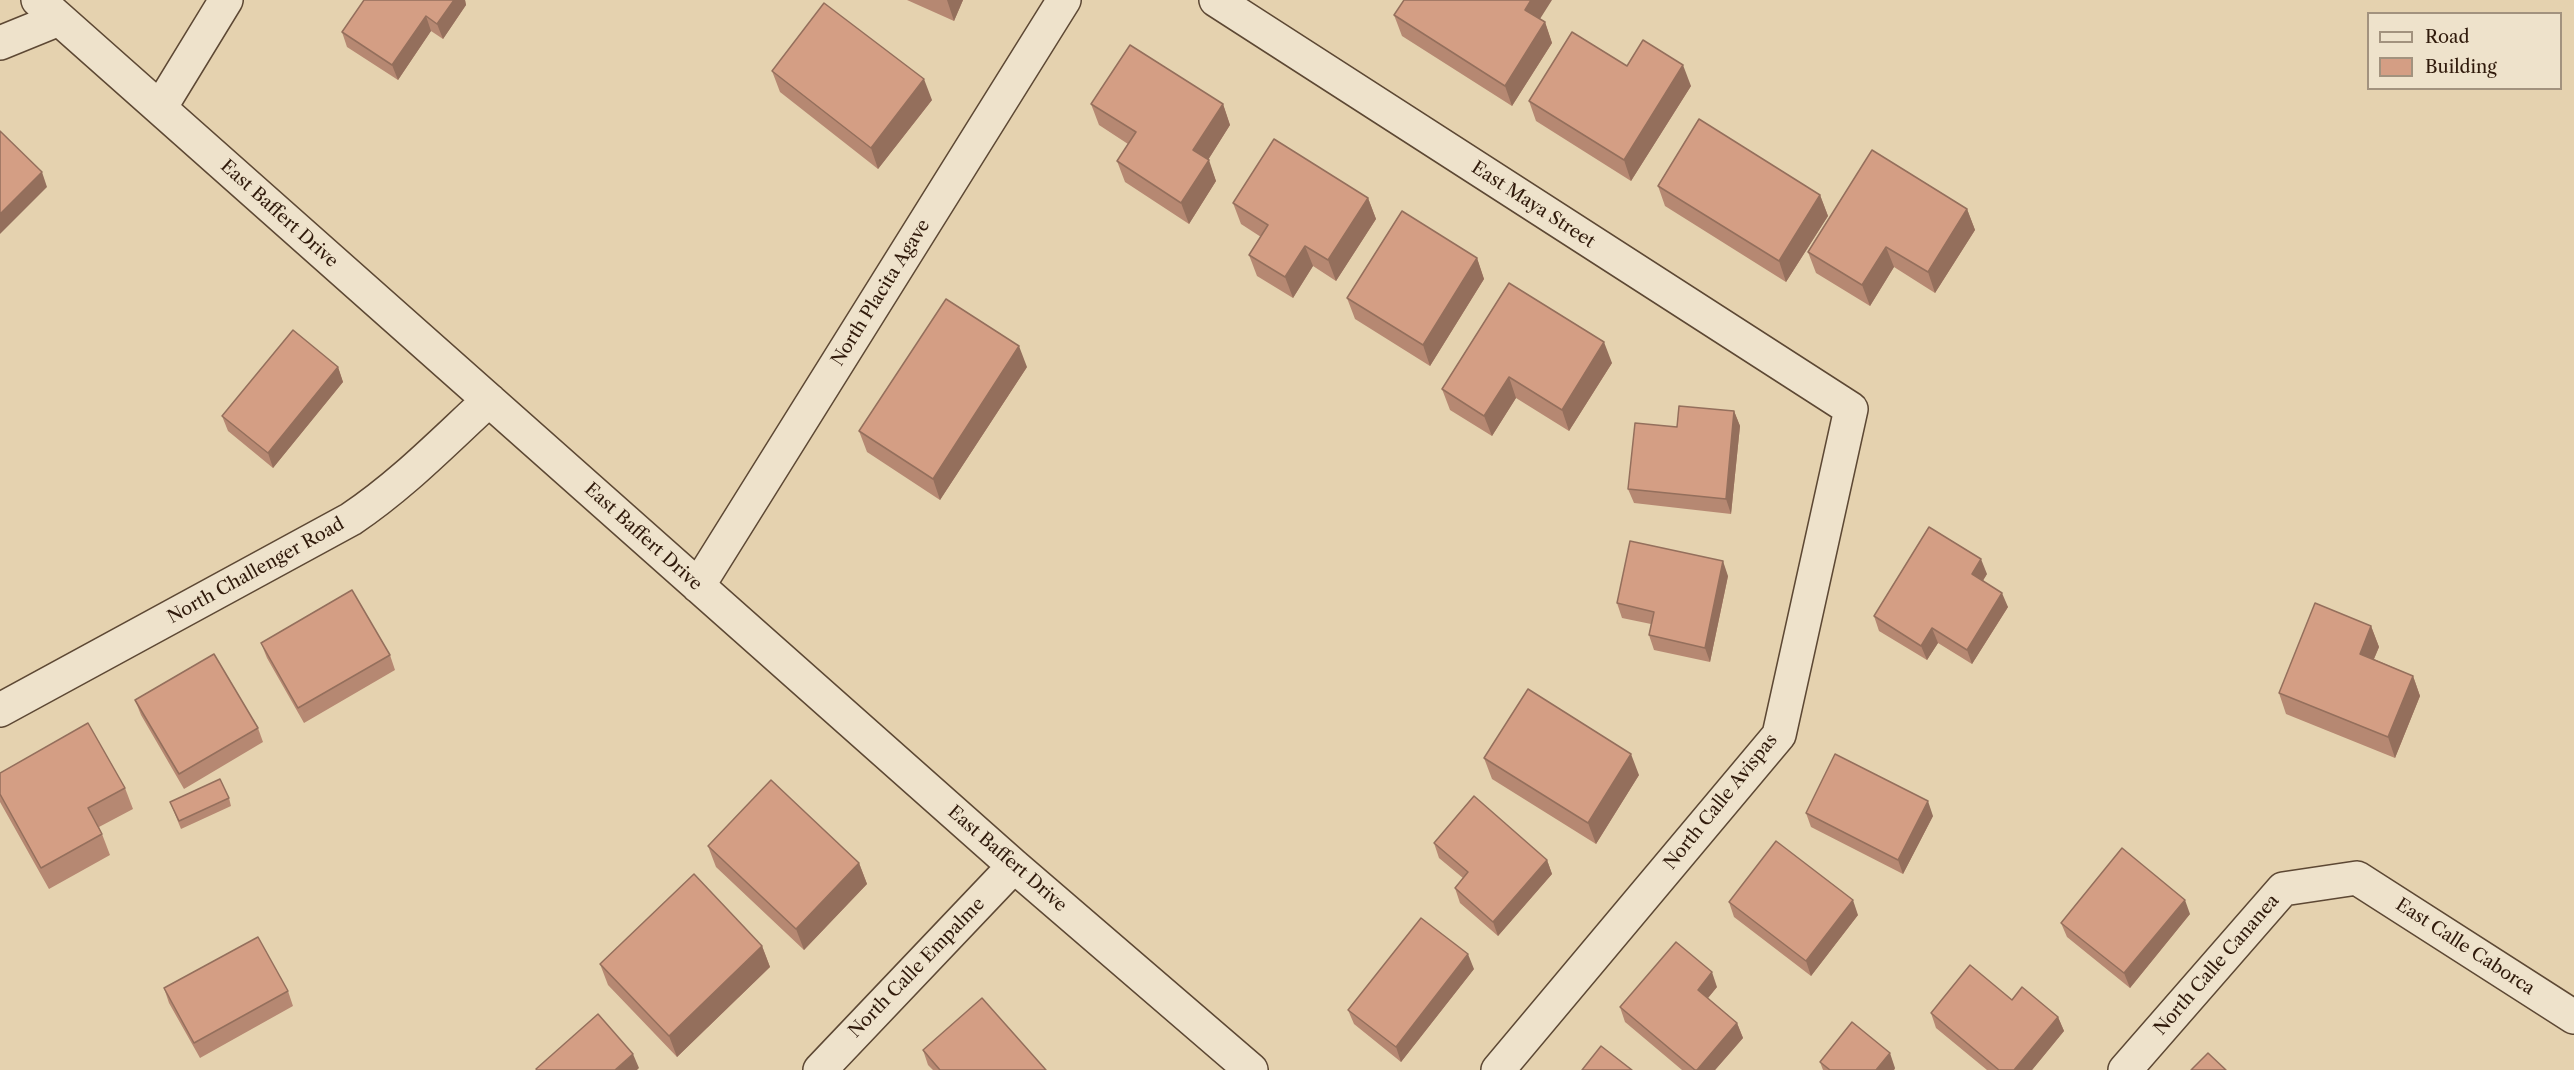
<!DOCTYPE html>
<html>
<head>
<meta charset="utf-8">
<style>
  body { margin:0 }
  #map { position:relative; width:2574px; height:1070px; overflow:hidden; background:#e5d2af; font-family:"Libre Caslon Text",serif }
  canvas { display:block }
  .legend { position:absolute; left:2367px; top:12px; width:195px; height:78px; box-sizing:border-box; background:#eee2cb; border:2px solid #a2927e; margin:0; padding:8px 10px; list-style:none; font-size:18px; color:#301a0b }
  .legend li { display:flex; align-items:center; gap:12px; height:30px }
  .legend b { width:30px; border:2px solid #a2927e }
</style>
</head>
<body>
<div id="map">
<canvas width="2574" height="1070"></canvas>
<ul class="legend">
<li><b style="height:8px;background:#eee2cb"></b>Road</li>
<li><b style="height:16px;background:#d49e84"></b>Building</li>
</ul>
</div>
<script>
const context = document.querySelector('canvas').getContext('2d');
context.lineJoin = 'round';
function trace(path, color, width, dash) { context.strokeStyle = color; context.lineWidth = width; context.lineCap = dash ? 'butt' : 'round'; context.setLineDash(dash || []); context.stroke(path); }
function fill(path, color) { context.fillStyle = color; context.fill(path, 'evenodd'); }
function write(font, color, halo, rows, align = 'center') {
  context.font = font + ' "Libre Caslon Text",serif'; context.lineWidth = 4.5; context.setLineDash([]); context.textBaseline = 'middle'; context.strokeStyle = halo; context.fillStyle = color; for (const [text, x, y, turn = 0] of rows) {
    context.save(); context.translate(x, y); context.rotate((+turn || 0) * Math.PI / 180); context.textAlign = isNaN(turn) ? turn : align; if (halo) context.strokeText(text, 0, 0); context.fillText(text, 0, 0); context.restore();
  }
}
const minor = new Path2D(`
  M38,0L1014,866L1251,1070
  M1216,0L1851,409L1779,735L1498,1070
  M0,43L59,19
  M160,108L226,0
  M698,586L1064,0
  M0,710L351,519C403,484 443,442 489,400
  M820,1070L1014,866
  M2125,1070L2283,889L2357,878L2574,1017`);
const wall = new Path2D(`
  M364,0H465L466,5L443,39L431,31L398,80L347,47L342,32Z
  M907,0H963L954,21Z
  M1394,15L1545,22L1552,43L1512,106L1402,36Z
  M1627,66L1691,86L1631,181L1536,121L1529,101Z
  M772,71L932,100L878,169L780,92Z
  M1091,104H1223L1230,125L1208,160L1216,181L1189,224L1125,182L1117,161L1128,144L1099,125Z
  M1658,186L1820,195L1828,216L1786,282L1665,206Z
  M1368,198L1376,219L1336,281L1313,266L1293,298L1257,276L1249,255L1261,237L1241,224L1233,203Z
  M1967,209L1975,230L1935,293L1894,267L1870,306L1816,273L1808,252Z
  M1477,258L1484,279L1430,366L1355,319L1347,298Z
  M1509,283L1612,363L1569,431L1516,398L1492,436L1450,410L1442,389Z
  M338,367L343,382L273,468L228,431L222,416Z
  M1027,367L940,500L867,452L859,431Z
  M1734,411L1740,426L1731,514L1634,503L1628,489L1677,427Z
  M1987,574L1983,580L2008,607L1972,664L1938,643L1927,660L1879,631L1874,616Z
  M1728,576L1710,662L1654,650L1649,635L1651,624L1622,618L1617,603Z
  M2371,626L2379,647L2374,659L2413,676L2420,696L2395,758L2286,714L2279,693Z
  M261,643L390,655L395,670L304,723L267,658Z
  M135,700L258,728L263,742L184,789L141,715Z
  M1484,758L1639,775L1596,844L1492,779Z
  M0,773L125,788L133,809L99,827L102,834L110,855L49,889L0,802Z
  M229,798L231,806L181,829L170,802Z
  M1806,813L1933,816L1903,874L1811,827Z
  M1434,843L1547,860L1552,874L1498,936L1460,903L1455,888L1463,878L1439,858Z
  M708,846L859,863L867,884L804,950L716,867Z
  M1729,902L1858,915L1811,976L1734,917Z
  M2190,914L2130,988L2067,937L2061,923Z
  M762,946L770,967L677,1057L608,985L600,964Z
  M1474,969L1401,1062L1354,1024L1348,1010Z
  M1717,987L1708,998L1737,1023L1743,1038L1715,1070H1682L1625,1022L1620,1007Z
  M164,988L288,991L293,1006L200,1058L169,1003Z
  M2012,1000L2058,1017L2064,1031L2032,1070H1987L1936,1028L1931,1013Z
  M923,1050L1046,1070H933L928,1065Z
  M1820,1062L1895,1068L1894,1070H1823Z`);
const shadedWall = new Path2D(`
  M454,0H465L466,5L443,39L437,24Z
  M947,0H963L954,21Z
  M1531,0H1552L1533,30L1525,10Z
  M426,16L431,31L398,80L392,65Z
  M1545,22L1552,43L1512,106L1505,86Z
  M1683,65L1691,86L1631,181L1624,160Z
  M924,79L932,100L878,169L871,148Z
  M1223,104L1230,125L1201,171L1193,150Z
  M1209,160L1216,181L1189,224L1181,203Z
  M42,172L47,187L0,234V214Z
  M1820,195L1828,216L1786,282L1779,261Z
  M1368,198L1376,219L1336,281L1328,260Z
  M1967,209L1975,230L1935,293L1928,272Z
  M1305,246L1313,266L1293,298L1285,277Z
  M1886,247L1894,267L1870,306L1862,285Z
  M1477,258L1484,279L1430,366L1423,345Z
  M1604,342L1612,363L1569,431L1562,410Z
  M1019,346L1027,367L940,500L933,479Z
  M338,367L343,382L273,468L268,453Z
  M1509,377L1516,398L1492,436L1484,416Z
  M1734,411L1740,426L1731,514L1726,499Z
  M1981,559L1987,574L1978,589L1972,574Z
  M1723,561L1728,576L1710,662L1705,648Z
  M2002,593L2008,607L1972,664L1967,650Z
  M2371,626L2379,647L2367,675L2360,654Z
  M1932,628L1938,643L1927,660L1921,646Z
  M2413,676L2420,696L2395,758L2388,737Z
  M1631,754L1639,775L1596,844L1588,823Z
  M1928,801L1933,816L1903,874L1898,860Z
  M1547,860L1552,874L1498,936L1493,922Z
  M859,863L867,884L804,950L796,929Z
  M1853,900L1858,915L1811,976L1806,961Z
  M2185,900L2190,914L2130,988L2124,973Z
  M762,946L770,967L677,1057L669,1036Z
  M1468,954L1474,969L1401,1062L1396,1047Z
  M1712,972L1717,987L1703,1004L1698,990Z
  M2058,1017L2064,1031L2032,1070H2014Z
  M1737,1023L1743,1038L1715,1070H1697Z
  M1890,1053L1895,1068L1894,1070H1876Z
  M633,1054L639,1068L637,1070H615Z`);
const building = new Path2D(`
  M364,0H454L437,24L426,16L392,65L342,32Z
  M1404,0H1531L1525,10L1545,22L1505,86L1394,15Z
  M824,3L924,79L871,148L772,71Z
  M1572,32L1627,66L1643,40L1683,65L1624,160L1529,101Z
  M1130,45L1223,104L1193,150L1209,160L1181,203L1117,161L1136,132L1091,104Z
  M1699,119L1820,195L1779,261L1658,186Z
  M0,131L42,172L0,214Z
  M1274,139L1368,198L1328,260L1305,246L1285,277L1249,255L1268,225L1233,203Z
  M1872,150L1967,209L1928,272L1886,247L1862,285L1808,252Z
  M1402,211L1477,258L1423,345L1347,298Z
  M1509,283L1604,342L1562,410L1509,377L1484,416L1442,389Z
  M946,299L1019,346L933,479L859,431Z
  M293,330L338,367L268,453L222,416Z
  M1679,406L1734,411L1726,499L1628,489L1635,423L1677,427Z
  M1929,527L1981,559L1972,574L2002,593L1967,650L1932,628L1921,646L1874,616Z
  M1630,541L1723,561L1705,648L1649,635L1654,612L1617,603Z
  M352,590L390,655L298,708L261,643Z
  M2315,603L2371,626L2360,654L2413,676L2388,737L2279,693Z
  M214,654L258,728L179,774L135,700Z
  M1528,689L1631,754L1588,823L1484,758Z
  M88,723L125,788L88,808L102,834L41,868L0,794V773Z
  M1835,754L1928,801L1898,860L1806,813Z
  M220,779L229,798L179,821L170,802Z
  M771,780L859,863L796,929L708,846Z
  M1474,796L1547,860L1493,922L1455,888L1468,872L1434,843Z
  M1776,841L1853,900L1806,961L1729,902Z
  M2122,848L2185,900L2124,973L2061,923Z
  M694,874L762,946L669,1036L600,964Z
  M1421,918L1468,954L1396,1047L1348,1010Z
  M258,937L288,991L194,1043L164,988Z
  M1676,942L1712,972L1698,990L1737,1023L1697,1070H1695L1620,1007Z
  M1970,965L2012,1000L2022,987L2058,1017L2014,1070H1999L1931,1013Z
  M982,998L1046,1070H940L923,1050Z
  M598,1014L633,1054L615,1070H537L536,1069Z
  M1852,1022L1890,1053L1876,1070H1830L1820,1062Z
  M1601,1046L1632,1070H1582Z
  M2208,1053L2226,1070H2191Z`);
const streetNames = [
  ["East Maya Street",1533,205,33],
  ["East Baffert Drive",279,214,42],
  ["North Placita Agave",881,293,-58],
  ["East Baffert Drive",643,537,42],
  ["North Challenger Road",256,571,-29],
  ["North Calle Avispas",1721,802,-51],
  ["East Baffert Drive",1007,859,41],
  ["East Calle Caborca",2465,947,33],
  ["North Calle Cananea",2217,965,-49],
  ["North Calle Empalme",917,968,-46]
];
trace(minor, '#5d4834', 36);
trace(minor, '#eee2cb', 33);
fill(wall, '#b68872');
fill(shadedWall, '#946f5c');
fill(building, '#d49e84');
trace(building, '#946f5c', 1.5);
write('18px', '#301a0b', '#eee2cb', streetNames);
</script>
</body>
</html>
